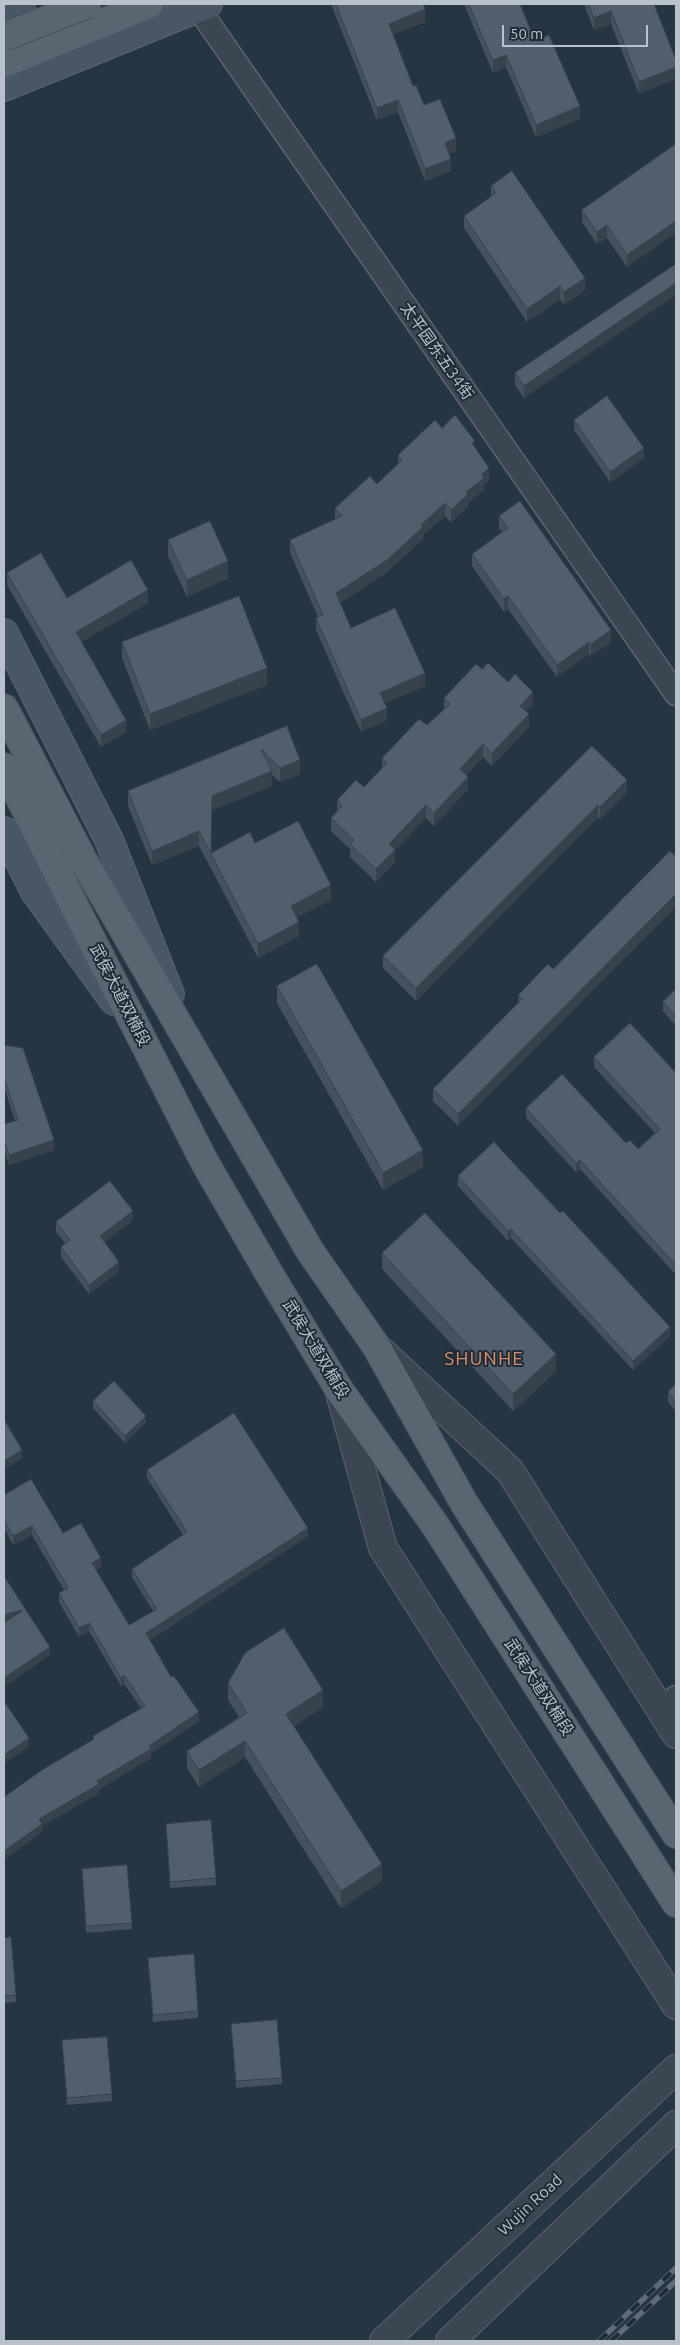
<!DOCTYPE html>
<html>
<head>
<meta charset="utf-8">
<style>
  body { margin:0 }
  #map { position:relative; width:680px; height:2345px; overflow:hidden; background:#263542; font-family:Ubuntu,sans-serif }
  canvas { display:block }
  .frame { position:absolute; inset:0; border:5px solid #b8c1cc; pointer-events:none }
  .scale { position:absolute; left:502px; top:25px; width:146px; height:22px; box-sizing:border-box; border:2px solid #b8c1cc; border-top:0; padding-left:6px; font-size:15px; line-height:18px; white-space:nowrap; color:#b8c1cc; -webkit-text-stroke:4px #1f2b37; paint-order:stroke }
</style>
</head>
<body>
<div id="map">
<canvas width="680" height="2345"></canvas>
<div class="frame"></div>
<div class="scale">50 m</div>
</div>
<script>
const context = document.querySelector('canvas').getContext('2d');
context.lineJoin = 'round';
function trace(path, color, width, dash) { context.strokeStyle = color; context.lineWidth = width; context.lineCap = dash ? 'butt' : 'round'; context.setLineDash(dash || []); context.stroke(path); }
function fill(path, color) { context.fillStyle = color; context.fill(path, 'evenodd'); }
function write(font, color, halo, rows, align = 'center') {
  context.font = font + ' Ubuntu,"Noto Sans SC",sans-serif'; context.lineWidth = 4; context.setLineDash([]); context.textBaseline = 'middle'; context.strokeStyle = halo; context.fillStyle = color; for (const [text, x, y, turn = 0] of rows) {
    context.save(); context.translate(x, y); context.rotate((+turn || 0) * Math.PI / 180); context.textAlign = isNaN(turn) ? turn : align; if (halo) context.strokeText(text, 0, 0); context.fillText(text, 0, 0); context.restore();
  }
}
const minor = new Path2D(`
  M198,8L676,694
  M661,1711L676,1697`);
const tertiary = new Path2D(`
  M382,1352L510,1471L676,1734
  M340,1393L383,1548L676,2005
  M384,2341L676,2069
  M450,2341L676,2125`);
const secondary = new Path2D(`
  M4,11L21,4
  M4,87L208,4
  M4,633L109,840L170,994
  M4,831L35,892L114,1001`);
const primary = new Path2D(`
  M4,63L149,4
  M4,708L83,860L310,1251L376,1346L464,1503L676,1834
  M4,767L204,1161L270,1275L340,1391L435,1525L676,1903`);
const rail = new Path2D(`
  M599,2341L676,2268
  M611,2341L676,2281`);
const primaryBridge = new Path2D(`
  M4,37L87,4`);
const wall = new Path2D(`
  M331,4H423L425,22L393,34L413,86L424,105L456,151L449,153L451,171L425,181L398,112L377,120Z
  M464,4H520L535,41L580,119L536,137L506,67L493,73Z
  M584,4H654L639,94L611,24L594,30Z
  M676,144L627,267L607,238L597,244L582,222V210Z
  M491,186L585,290L564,305L560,299L527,322L464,228V216L491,197Z
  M676,264L524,398L515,385V373Z
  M574,420L644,458L610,482L574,430Z
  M442,428L475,447L489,480L484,485V490L468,503V506L451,522L445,516L423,535V539L387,572L340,603L351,628L425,686L385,703L387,720L361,732L316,630V618L318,617L290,553V540L335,519V508L377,484L398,464V455Z
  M499,516L611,642L591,656L589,654L557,677L508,609L504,612L472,566V554L502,532L499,528Z
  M168,540L228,578L187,597L168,556Z
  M7,573L67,598L148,603L81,642L126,732L101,747L7,585Z
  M122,642L267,685L150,730L122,658Z
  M482,669L508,682L533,704L526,711L529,727L492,766L483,757L466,775L468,789L434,826L426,818L395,850V862L376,882L350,857V849L331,831V818L337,812V800L364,787L382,769V758L427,725L444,709V698Z
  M287,726L300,774L280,782L272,775V786L212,810L211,853L255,843L331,900L297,917L299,936L258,958L199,846L152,865L128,806V791Z
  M592,746L627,792L600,819L598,817L416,1001L383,968V956Z
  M553,969L458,1126L433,1101V1089L518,1004V995Z
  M277,986L423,1167L383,1190L277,1003Z
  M676,989V1026L663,1011V1002Z
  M4,1045L54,1150L9,1165L4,1149V1124L15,1121L4,1087Z
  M594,1057L676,1073V1275L580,1169L576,1172L526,1118V1108L626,1143L638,1149L655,1133L594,1067Z
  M458,1176L670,1336L633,1370L511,1238L508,1241L458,1186Z
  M133,1220L104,1242L119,1271L89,1294L61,1257V1247L65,1243L56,1232V1222Z
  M382,1253L556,1371L513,1411L382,1269Z
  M676,1384V1412L668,1402V1392Z
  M93,1401L146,1422L125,1443L93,1408Z
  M147,1470L308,1536L150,1640L171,1677L199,1721L151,1753V1758L99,1789V1793L42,1826V1832L4,1860V1797L93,1740V1736L141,1708L124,1684L121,1686L89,1631L79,1637L59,1602V1593L64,1590L32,1535L13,1545L4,1528V1495L63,1533L101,1567L96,1570L129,1625L153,1611L132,1577V1569L183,1535L147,1478Z
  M228,1683L323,1707L294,1726L382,1881L341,1908L245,1757L199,1787L187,1768V1751L239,1717L228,1700Z
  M166,1824L216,1878V1885L170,1888Z
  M82,1869L132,1923V1929L86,1933Z
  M4,1938L16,1995V2002L4,2003Z
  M148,1958L198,2011V2018L153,2022Z
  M231,2024L282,2078V2084L236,2088Z
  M62,2040L112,2094V2101L67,2105Z`);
const shadedWall = new Path2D(`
  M425,9V22L389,36V24Z
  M611,11V24L594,30V18Z
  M506,55V67L493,73V60Z
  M676,67V79L639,94V82Z
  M398,100V112L377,120V108Z
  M580,106V119L536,137V125Z
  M456,138V151L445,155V143Z
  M451,159V171L425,181V169Z
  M676,221V233L627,267V255Z
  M607,225V238L597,244V232Z
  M585,278V290L564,305V292Z
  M676,283V295L524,398V386Z
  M560,286V299L527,322V309Z
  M644,448V458L610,482V472Z
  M489,468V480L484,485V490L468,503V506L451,522V510L482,474Z
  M445,503V516L423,535V539L387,572L336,606V593Z
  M228,561V578L187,597V580Z
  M148,590V603L76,645V632Z
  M508,596V609L504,612V599Z
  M611,630V642L591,656V644Z
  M589,642V654L557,677V665Z
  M267,668V685L150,730V714Z
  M425,673V686L380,705V693Z
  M533,692V704L520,718V706Z
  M387,708V720L361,732V720Z
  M529,714V727L492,766V753Z
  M126,720V732L101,747V735Z
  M483,744V757L460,781V769Z
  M300,760V774L280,782V768Z
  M272,771V786L212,810V796Z
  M468,777V789L434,826V813Z
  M627,780V792L600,819V807Z
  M426,805V818L395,850V862L376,882V869L389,844Z
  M598,805V817L416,1001V988Z
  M199,831V846L152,865V851Z
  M331,885V900L291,920V906Z
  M676,894V907L458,1126V1114Z
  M299,922V936L258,958V944Z
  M54,1140V1150L9,1165V1155Z
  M423,1150V1167L383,1190V1173Z
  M580,1160V1169L576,1172V1163Z
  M133,1211V1220L100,1246V1236Z
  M511,1229V1238L508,1241V1231Z
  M119,1262V1271L89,1294V1285Z
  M670,1327V1336L633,1370V1361Z
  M556,1354V1371L513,1411V1394Z
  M146,1416V1422L125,1443V1436Z
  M22,1450V1459L4,1469V1461Z
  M32,1526V1535L13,1545V1536Z
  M308,1528V1536L146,1642V1633Z
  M101,1558V1567L92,1572V1563Z
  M23,1610L4,1623V1615Z
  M89,1623V1631L79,1637V1628Z
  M50,1647V1655L4,1687V1678Z
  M124,1675V1684L121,1686V1678Z
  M323,1690V1707L286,1731V1714Z
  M199,1712V1721L151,1753V1758L99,1789V1793L42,1826V1832L4,1860V1851L39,1819L149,1746Z
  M29,1738V1747L4,1764V1755Z
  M245,1741V1757L199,1787V1770Z
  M382,1864V1881L341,1908V1891Z`);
const building = new Path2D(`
  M336,4H423L425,9L389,24L413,86L416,85L424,105L440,99L456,138L445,143L451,159L425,169L398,100L377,108Z
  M469,4H520L535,41L549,35L580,106L536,125L506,55L493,60Z
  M589,4H654L676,60V67L639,82L611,11L594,18Z
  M676,144V221L627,255L607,225L597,232L582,210Z
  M512,171L585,278L564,292L560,286L527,309L464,216L496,193L491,186Z
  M676,264V283L524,386L515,373Z
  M607,396L644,448L610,472L574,420Z
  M455,415L475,441L472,443L489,468L482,474L484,478L466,492L468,494L451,510L445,503L421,525L423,527L387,560L336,593L351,628L395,608L425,673L380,693L387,708L361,720L316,618L323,615L290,540L342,516L335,508L370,476L377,484L402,460L398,455L435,420L442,428Z
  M520,501L611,630L591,644L589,642L557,665L508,596L504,599L472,554L508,528L499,516Z
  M210,521L228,561L187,580L168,540Z
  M41,553L67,598L131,560L148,590L76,632L126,720L101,735L7,573Z
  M239,596L267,668L150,714L122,642Z
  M488,663L508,682L515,674L533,692L520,706L529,714L492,753L483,744L460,769L468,777L434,813L426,805L389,844L395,850L376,869L350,844L354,840L331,818L342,806L337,800L356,780L364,787L387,763L382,758L419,719L427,725L450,704L444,698L476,664L482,669Z
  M287,726L300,760L280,768L261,749L272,771L212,796L211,853L250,832L255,843L298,821L331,885L291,906L299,922L258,944L199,831L152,851L128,791Z
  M592,746L627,780L600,807L598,805L416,988L383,956Z
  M670,851L676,857V894L458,1114L433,1089L522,999L518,995L548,964L553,969Z
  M317,964L423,1150L383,1173L277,986Z
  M676,989V1016L663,1002Z
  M630,1023L676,1073V1265L580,1160L576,1163L526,1108L562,1074L626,1143L630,1140L638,1149L660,1129L594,1057Z
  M4,1045L23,1048L54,1140L9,1155L4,1140V1124L18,1120L4,1077Z
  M494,1142L560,1213L563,1211L670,1327L633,1361L511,1229L508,1231L458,1176Z
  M110,1181L133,1211L100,1236L119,1262L89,1285L61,1247L70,1240L56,1222Z
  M425,1213L556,1354L513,1394L382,1253Z
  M114,1381L146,1416L125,1436L93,1401Z
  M676,1384V1402L668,1392Z
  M234,1413L308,1528L146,1633L171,1677L174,1676L199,1712L149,1746L151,1749L97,1781L99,1784L39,1819L42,1824L4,1851V1797L42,1770L94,1739L93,1736L145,1706L124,1675L121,1678L89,1623L79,1628L59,1593L68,1588L32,1526L13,1536L4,1520V1495L31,1479L63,1533L81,1523L101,1558L92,1563L129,1625L157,1609L132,1569L187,1532L147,1470Z
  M4,1419L22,1450L4,1461Z
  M4,1576L50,1647L4,1678V1623L23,1610L4,1615Z
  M284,1628L323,1690L286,1714L382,1864L341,1891L245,1741L199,1770L187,1751L247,1713L228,1683L245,1653Z
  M4,1701L29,1738L4,1755Z
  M211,1820L216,1878L170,1882L166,1824Z
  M127,1865L132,1923L86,1926L82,1869Z
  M11,1937L16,1995L4,1996V1938Z
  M194,1954L198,2011L153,2015L148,1958Z
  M277,2020L282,2078L236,2081L231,2024Z
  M107,2037L112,2094L67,2098L62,2040Z`);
const streetNames = [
  ["太平园东五34街",437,351,55],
  ["武侯大道双楠段",120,995,63],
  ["武侯大道双楠段",316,1349,59],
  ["武侯大道双楠段",539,1687,57],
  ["Wujin Road",530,2205,-43]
];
const quarterNames = [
  ["SHUNHE",484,1359]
];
trace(minor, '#59646f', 25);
trace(tertiary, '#59646f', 30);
trace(secondary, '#59646f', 30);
trace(primary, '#47525e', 30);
trace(minor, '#3b4652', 22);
trace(tertiary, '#3b4652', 28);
trace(secondary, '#495665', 28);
trace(primary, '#596672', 28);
trace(rail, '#5d6b79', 5.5);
trace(rail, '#1f2b37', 4, [11]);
trace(primaryBridge, '#47525e', 30, []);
trace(primaryBridge, '#596672', 28);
fill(wall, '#45515e');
fill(shadedWall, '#38424c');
fill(building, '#505e6d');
trace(building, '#38424c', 1);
write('16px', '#b8c1cc', '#1f2b37', streetNames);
context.letterSpacing = '1px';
write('19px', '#d68e68', '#1f2b37', quarterNames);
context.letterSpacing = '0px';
</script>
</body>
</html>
